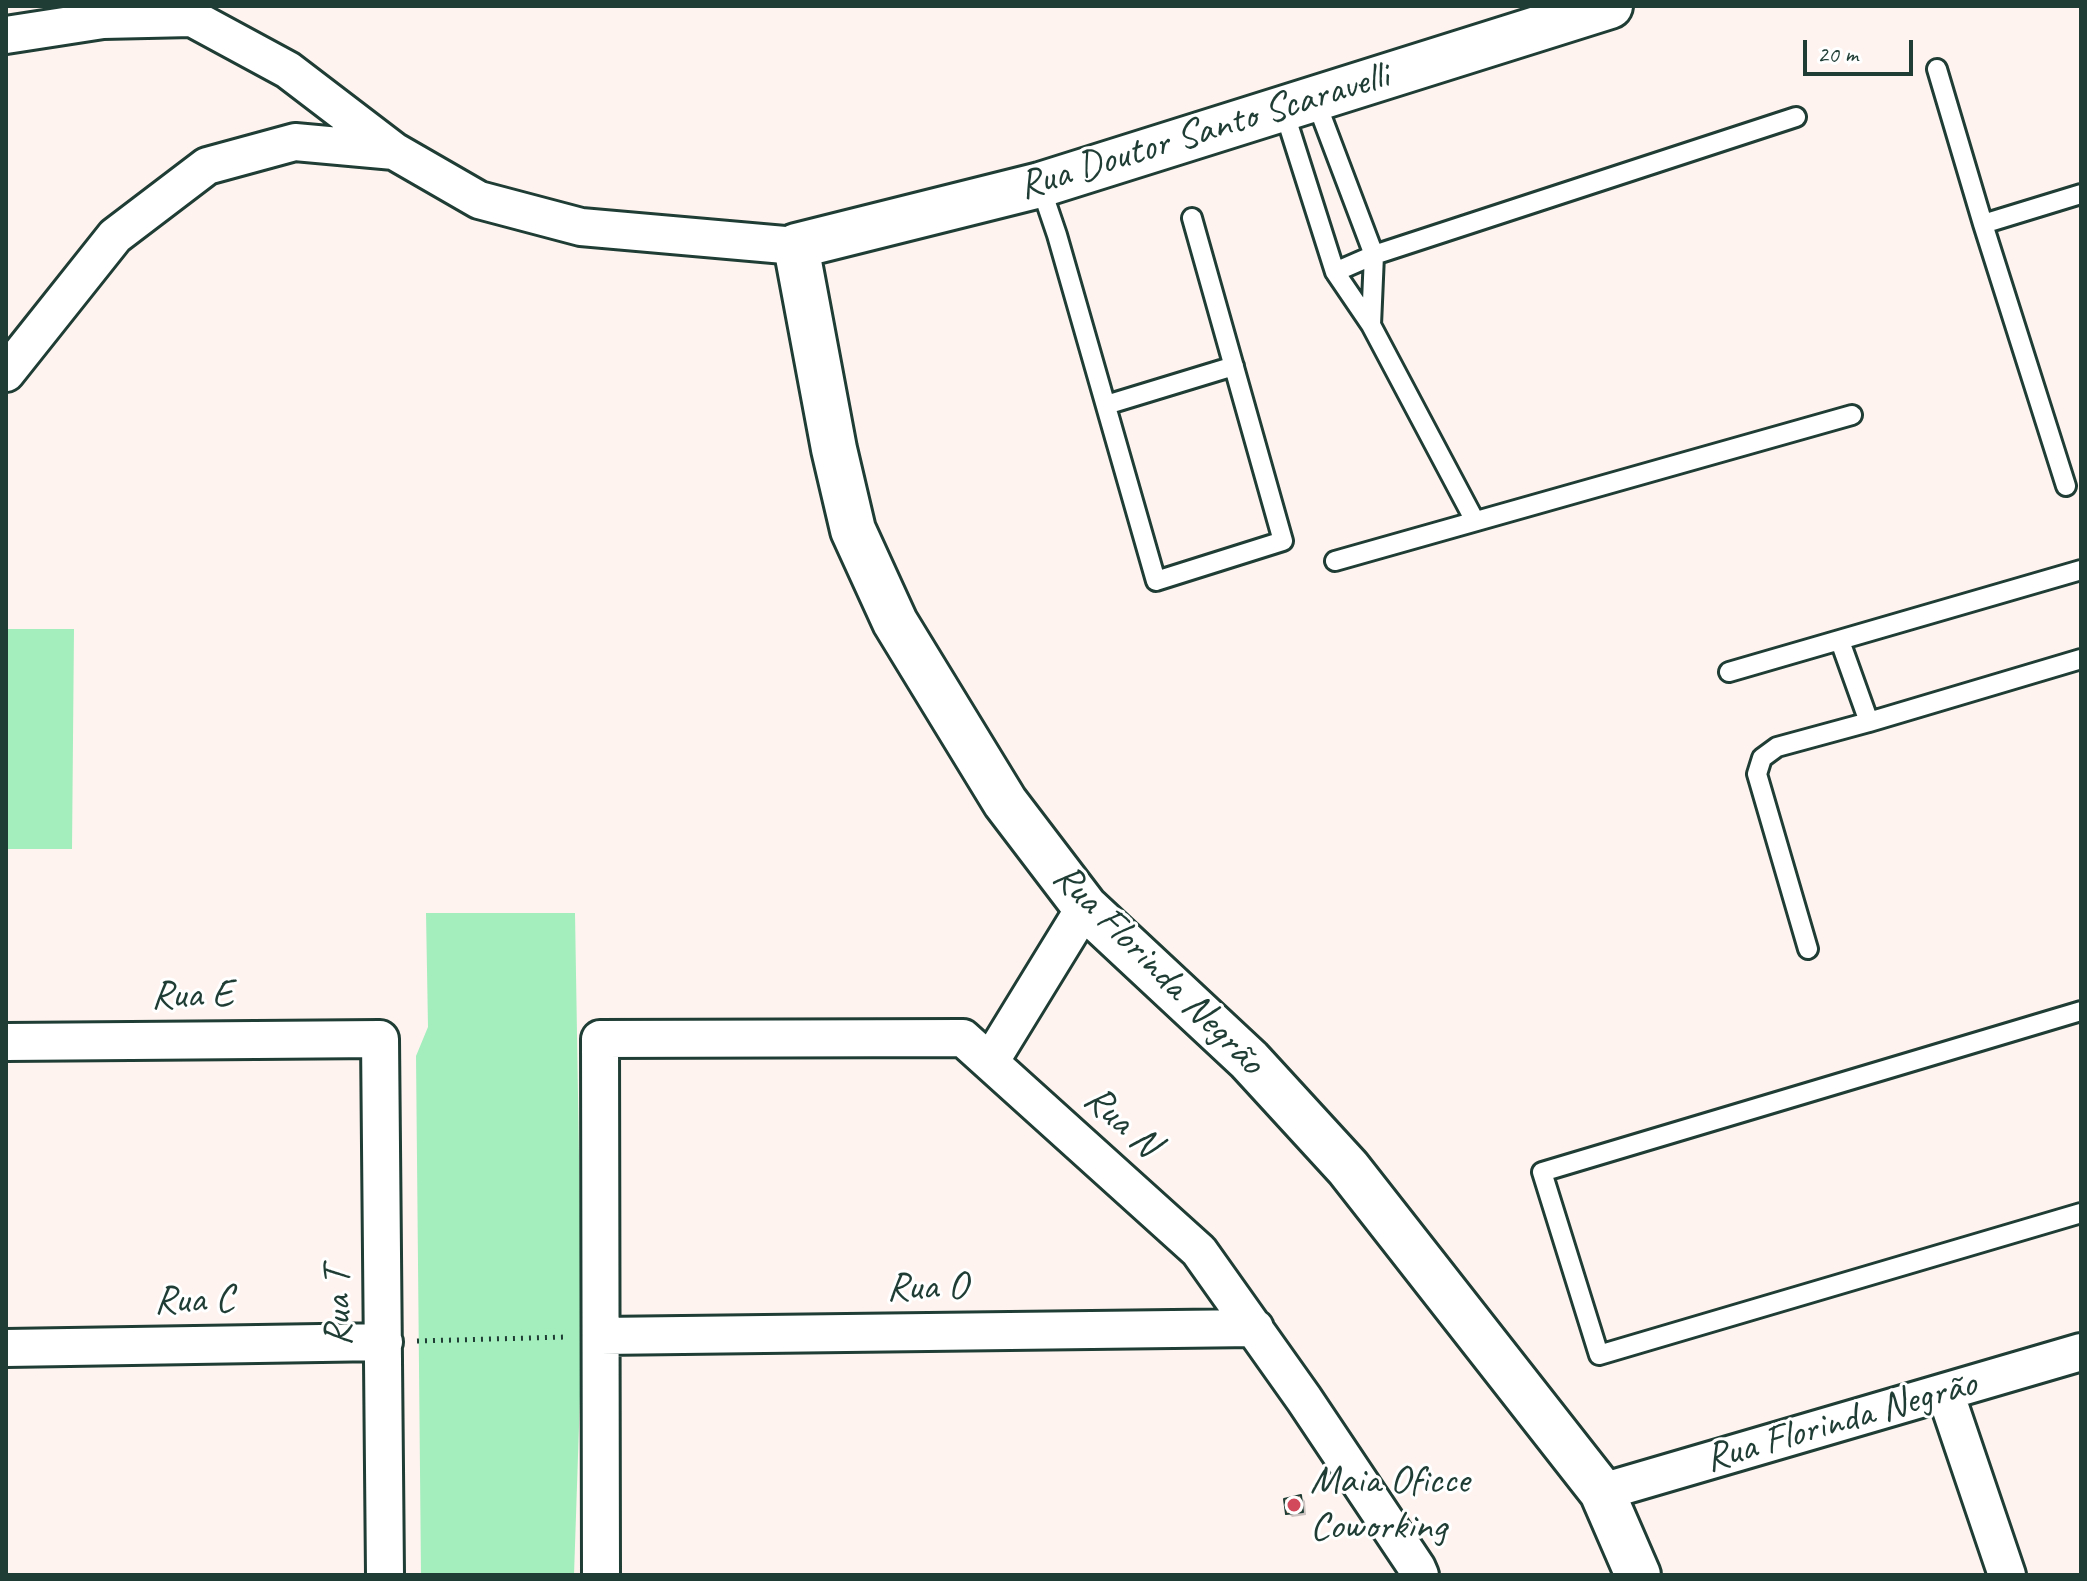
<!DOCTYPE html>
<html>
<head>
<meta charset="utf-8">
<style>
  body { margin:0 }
  #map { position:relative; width:2087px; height:1581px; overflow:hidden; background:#fef3ef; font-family:Caveat,sans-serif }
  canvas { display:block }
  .frame { position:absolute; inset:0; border:8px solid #1f3d34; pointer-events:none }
  .scale { position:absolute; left:1803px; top:40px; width:110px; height:36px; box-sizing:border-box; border:4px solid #1f3d34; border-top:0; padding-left:10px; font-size:24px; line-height:28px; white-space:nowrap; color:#1f3d34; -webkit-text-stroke:6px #fff; paint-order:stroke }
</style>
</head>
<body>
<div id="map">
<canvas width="2087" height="1581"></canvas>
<div class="frame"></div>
<div class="scale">20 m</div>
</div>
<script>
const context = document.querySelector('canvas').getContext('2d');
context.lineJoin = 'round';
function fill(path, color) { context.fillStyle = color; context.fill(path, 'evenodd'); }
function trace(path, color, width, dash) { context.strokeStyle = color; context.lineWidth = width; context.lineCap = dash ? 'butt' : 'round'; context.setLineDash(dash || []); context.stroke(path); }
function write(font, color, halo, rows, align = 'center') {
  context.font = font + ' Caveat,sans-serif'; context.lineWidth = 6; context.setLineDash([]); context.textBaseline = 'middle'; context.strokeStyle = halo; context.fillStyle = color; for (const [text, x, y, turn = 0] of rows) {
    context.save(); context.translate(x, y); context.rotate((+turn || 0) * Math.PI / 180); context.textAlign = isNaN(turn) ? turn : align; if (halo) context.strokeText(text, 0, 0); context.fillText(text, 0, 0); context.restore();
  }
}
const green = new Path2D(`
  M6,629H74L72,849H6Z
  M426,913H575L582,1337L574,1575H421L416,1056L428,1027Z`);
const shadow = new Path2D(`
  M1301,1497L1305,1501L1306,1515L1292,1517L1288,1513Z`);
const building = new Path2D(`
  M1301,1495L1303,1512L1286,1514L1284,1499Z`);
const path = new Path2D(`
  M417,1341L567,1337`);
const service = new Path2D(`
  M1937,69L1983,224L2066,486
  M1315,99L1374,255L1371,325
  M1283,108L1335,272L1371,325L1475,521
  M1040,185L1057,235L1156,581L1283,541L1192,218
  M1983,224L2081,194
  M1335,272L1374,255L1796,117
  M1106,405L1234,366
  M1335,561L1852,415
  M1840,641L1869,722L2081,659
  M1729,672L2081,570
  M1808,949L1757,774L1762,758L1777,747L1869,722
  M2081,1011L1542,1172L1599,1355L2081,1213`);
const minor = new Path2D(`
  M6,35L103,20L192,18L288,70L394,151L479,200L581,227L796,246
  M6,373L115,236L207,166L295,142L394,151
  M6,1042L380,1039L385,1575
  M990,1062L1085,907
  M601,1336L1255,1328
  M6,1348L384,1342
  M1945,1392L2007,1575
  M1602,1492L2081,1352
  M601,1575L600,1039L963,1038L1199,1251L1304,1399L1417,1568L1420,1575`);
const tertiary = new Path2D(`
  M1610,6L1040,185L796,246L834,449L853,530L895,622L1005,802L1085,907L1249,1060L1348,1168L1602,1492L1638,1575`);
const markers = [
  [1294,1505,8,"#d1495b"]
];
const streetNames = [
  ["Rua Doutor Santo Scaravelli",1204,132,-17],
  ["Rua Florinda Negrão",1158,970,45],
  ["Rua E",192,996,-1],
  ["Rua N",1121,1122,42],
  ["Rua O",927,1288,-1],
  ["Rua C",194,1301,-1],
  ["Rua T",339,1307,-91],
  ["Rua Florinda Negrão",1841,1422,-16]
];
const poiNames = [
  ["Maia Oficce",1310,1482],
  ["Coworking",1310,1528]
];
fill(green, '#a4eebd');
fill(shadow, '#0003');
fill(building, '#fcc5b0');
trace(building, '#1f3d34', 2);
trace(service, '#1f3d34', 24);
trace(minor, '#1f3d34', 42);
trace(tertiary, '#1f3d34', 50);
trace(path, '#1f3d34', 5, [2, 6]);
trace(service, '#fff', 18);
trace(minor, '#fff', 36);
trace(tertiary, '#fff', 44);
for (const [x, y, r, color] of markers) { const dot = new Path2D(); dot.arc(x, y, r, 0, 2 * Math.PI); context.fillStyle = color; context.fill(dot); trace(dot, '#fff', 3); }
write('40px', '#1f3d34', '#fff', streetNames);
write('40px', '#1f3d34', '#fff', poiNames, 'left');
</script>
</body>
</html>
